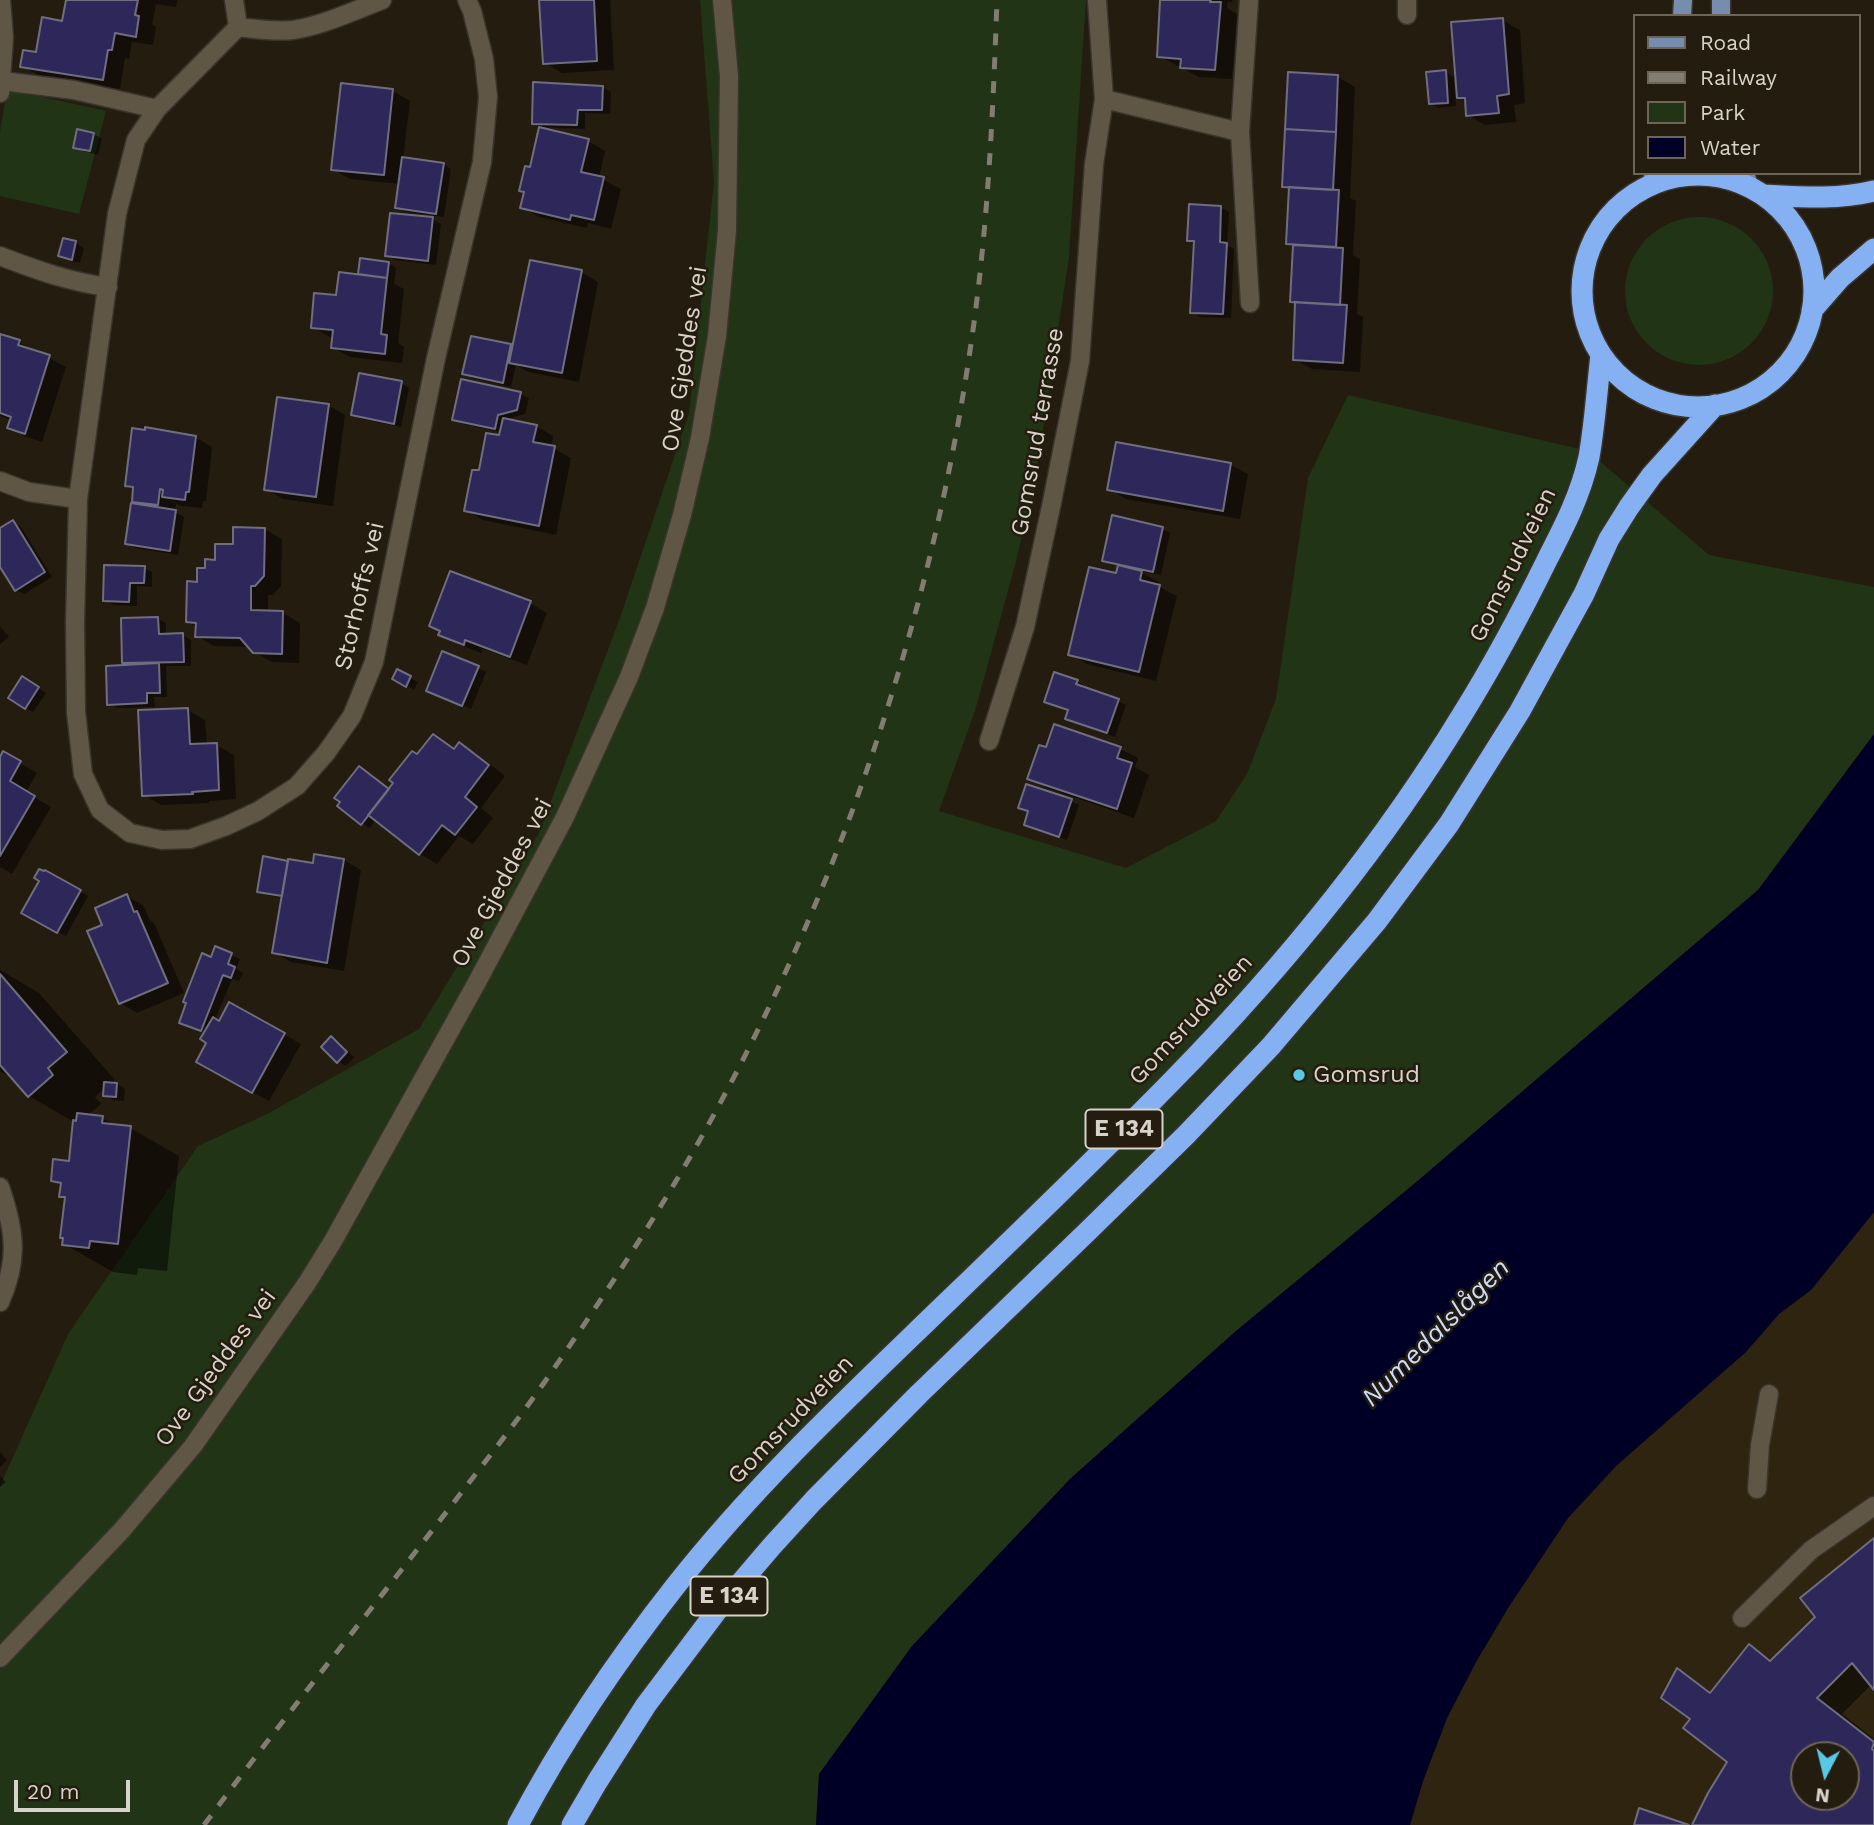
<!DOCTYPE html>
<html>
<head>
<meta charset="utf-8">
<style>
  body { margin:0 }
  #map { position:relative; width:1874px; height:1825px; overflow:hidden; background:#241c0e; font-family:"Work Sans",sans-serif }
  canvas { display:block }
  .legend { position:absolute; left:1633px; top:14px; width:228px; height:161px; box-sizing:border-box; background:#241c0e; border:2px solid #6c6559; margin:0; padding:9px 12px; list-style:none; font-size:21px; color:#d8d3ca }
  .legend li { display:flex; align-items:center; gap:14px; height:35px }
  .legend b { width:35px; border:2px solid #6c6559 }
  .north { position:absolute; left:1790px; top:1741px; width:70px; height:70px; box-sizing:border-box; background:#241c0e; border:2px solid #6c6559; border-radius:50%; rotate:187deg; font-size:19px; font-weight:700; line-height:28px; text-align:center; color:#d8d3ca }
  .north::after { content:''; display:block; margin:auto; width:24px; height:32px; background:#59c8e4; clip-path:polygon(50% 0,100% 100%,50% 72%,0 100%) }
  .scale { position:absolute; left:14px; top:1780px; width:116px; height:32px; box-sizing:border-box; border:4px solid #d8d3ca; border-top:0; padding-left:9px; font-size:21px; line-height:24px; white-space:nowrap; color:#d8d3ca; -webkit-text-stroke:5px #241c0e; paint-order:stroke }
</style>
</head>
<body>
<div id="map">
<canvas width="1874" height="1825"></canvas>
<ul class="legend">
<li><b style="height:9px;background:#768dae"></b>Road</li>
<li><b style="height:9px;background:#827c71"></b>Railway</li>
<li><b style="height:19px;background:#213416"></b>Park</li>
<li><b style="height:19px;background:#000027"></b>Water</li>
</ul>
<div class="north">N</div>
<div class="scale">20 m</div>
</div>
<script>
const context = document.querySelector('canvas').getContext('2d');
context.lineJoin = 'round';
function fill(path, color) { context.fillStyle = color; context.fill(path, 'evenodd'); }
function trace(path, color, width, dash) { context.strokeStyle = color; context.lineWidth = width; context.lineCap = dash ? 'butt' : 'round'; context.setLineDash(dash || []); context.stroke(path); }
function write(font, color, halo, rows, align = 'center') {
  context.font = font + ' "Work Sans",sans-serif'; context.lineWidth = 5; context.setLineDash([]); context.textBaseline = 'middle'; context.strokeStyle = halo; context.fillStyle = color; for (const [text, x, y, turn = 0] of rows) {
    context.save(); context.translate(x, y); context.rotate((+turn || 0) * Math.PI / 180); context.textAlign = isNaN(turn) ? turn : align; if (halo) context.strokeText(text, 0, 0); context.fillText(text, 0, 0); context.restore();
  }
}
const built = new Path2D(`
  M1874,1212V1825H1410L1423,1781L1447,1718L1476,1662L1508,1608L1568,1518L1616,1466L1745,1352L1779,1314L1811,1290ZM1804,1755H1846V1797H1804Z`);
const green = new Path2D(`
  M700,0H1086L1069,257L1034,488L1014,569L975,711L939,811L1126,868L1216,821L1247,774L1276,699L1308,478L1348,395L1588,451L1709,555L1874,587V734L1758,890L1414,1184L1236,1331L1070,1479L819,1774L816,1825H0V1486L68,1334L198,1146L267,1114L419,1029L539,833L621,615L689,413L714,182Z
  M7,89L106,111L79,214L0,196V132Z
  M1625 291a74 74 0 1 1 148 0a74 74 0 1 1-148 0Z`);
const water = new Path2D(`
  M1874,734V1212L1811,1290L1779,1314L1746,1352L1616,1466L1568,1518L1508,1608L1476,1662L1447,1718L1423,1781L1410,1825H816L819,1774L912,1646L1070,1479L1236,1331L1414,1184L1758,890Z`);
const shadow = new Path2D(`
  M68,0H178L176,7L156,4L152,25L156,27L153,45L132,42L129,59L125,58L120,89L40,76L22,66L38,54L64,23Z
  M541,0H610L614,70L562,73L545,63Z
  M1163,0H1232V2H1228L1227,8L1237,14L1232,79L1199,77L1159,56Z
  M1502,20L1520,30L1525,103L1514,105L1516,122L1485,125L1468,115L1467,102L1459,97Z
  M1446,72L1454,77L1456,106L1438,108L1430,103Z
  M1338,77L1355,87L1350,198L1356,201L1353,255L1360,259L1357,314L1363,317L1360,372L1312,369L1294,359L1297,305L1292,301L1294,247L1287,243L1290,189L1284,186Z
  M603,87L611,92L610,114L585,113V129L541,127L534,123Z
  M393,91L410,101L403,159L443,164L451,169L444,217L404,212L396,207L400,184L350,179L333,169Z
  M94,134L102,139L98,155L83,151L75,147Z
  M588,141L605,151L599,178L621,189L611,229L588,223L587,228L539,217L522,207Z
  M1221,208L1229,212L1227,245L1234,249L1231,318L1200,317L1191,312L1195,244L1188,240Z
  M391,215L433,219L441,224L436,265L395,260L387,255Z
  M64,240L76,243L84,248L80,263L68,260L60,255Z
  M388,263L396,268L394,284L404,289L398,343L404,347L402,363L350,357L332,347L334,337H330L312,327L338,297L366,277L360,273Z
  M581,272L598,282L579,382L528,372L516,365L511,387L472,378L464,373L472,338L514,348Z
  M0,336L19,342L66,367L42,442L26,437L9,427L11,420L0,416Z
  M462,381L521,394L529,398L525,414L503,420L536,426L553,436L551,447L571,458L556,535L483,520L466,510L480,472L501,437V432L462,424L454,419Z
  M401,383L409,388L401,427L361,419L353,415Z
  M328,405L345,415L333,506L283,499L266,489Z
  M195,437L212,447L206,501H203L202,508L181,506L176,503L175,512L184,517L178,555L135,548L127,544L143,507L133,501L135,489L127,485Z
  M1117,444L1231,465L1248,474L1240,519L1126,499L1109,489Z
  M13,522L21,527L52,577L24,594L16,590L0,564V530Z
  M235,529H265L282,539L281,586L273,595H268V612L283,613L300,623L299,663L272,662L254,652L249,647L214,646L197,636V627L188,621L198,584L207,570L234,546Z
  M1162,529L1170,533L1161,575L1140,572L1159,582L1158,586L1177,596L1156,681L1087,664L1070,654L1117,575L1119,566L1104,560Z
  M144,568L152,572V587L137,586V606L113,605L105,600Z
  M530,603L547,613L527,665L483,649L481,653L458,644L440,634Z
  M158,619L166,623V635H183L191,640V666H166L167,697H154L155,707L117,708L109,704L132,667L124,662Z
  M0,626L9,637L0,644Z
  M478,668L486,672L471,709L436,695Z
  M398,672L418,682L414,690L395,678Z
  M1077,681L1085,686L1084,689L1118,701L1126,705L1115,737L1075,722L1067,718L1069,711L1046,701Z
  M31,683L46,693L33,712L10,698Z
  M188,710L205,720L207,745H216L234,755L236,799L209,801V803L161,805L144,795Z
  M1055,727L1120,749L1138,758L1135,767L1149,775L1134,818L1047,788L1030,778L1047,749Z
  M434,736L456,750L460,744L477,754L505,776L481,808L493,818L473,844L459,836L437,864L420,854L376,819L370,828L362,823L360,768L390,790Z
  M4,754L37,773L26,792L51,807L12,874L0,867V761Z
  M1027,786L1071,801L1079,805L1067,840L1034,829L1026,824L1030,812L1020,807Z
  M316,856L344,860L361,870L344,971L291,962L274,952L283,898L267,895L259,891L314,865Z
  M46,872L88,896L66,936L23,912Z
  M127,896L144,906L150,921L154,923L184,993L137,1013L120,1003L104,926Z
  M216,949L240,959L236,969L243,973L239,981L232,979L215,1020L220,1023L230,1004L301,1044L269,1101L198,1062L209,1043L206,1033L181,1022Z
  M0,970L39,993L115,1080L111,1084H117L125,1089L124,1101L113,1100L105,1095V1088L95,1097L101,1104L87,1116L102,1118L117,1126L130,1128L179,1156L167,1271L138,1268L137,1275L113,1272L64,1244L66,1199L61,1196L62,1186L53,1180L70,1163L74,1122L29,1096L16,1080L0,1071Z
  M332,1039L339,1043L354,1057L346,1066L338,1061Z
  M0,1452L7,1460L0,1467Z
  M0,1476L6,1482L0,1487Z
  M1874,1540V1687L1872,1684L1842,1714L1874,1739V1825H1694L1729,1762L1692,1719L1678,1671L1713,1693L1749,1647L1773,1660L1817,1617ZM1804,1755H1846V1797H1804Z`);
const building = new Path2D(`
  M66,0H138L135,15L139,16L136,37L115,33L112,50H108L103,80L20,67L23,50L36,52L42,17L62,21Z
  M539,0H594L597,61L543,64Z
  M1160,0H1211L1210,2H1221L1215,70L1180,68L1181,59L1157,57Z
  M1503,18L1509,94L1497,96L1499,113L1466,116L1465,98H1457L1451,22Z
  M1446,70L1448,103L1429,104L1426,72Z
  M1288,72L1338,75L1336,132L1285,129Z
  M533,82L603,86L602,110H578L577,125L532,124Z
  M341,83L393,89L384,175L331,170Z
  M539,127L589,139L581,172L604,177L594,220L571,215L570,220L520,208L524,192L519,191L525,166L530,167Z
  M77,129L94,133L90,151L73,148Z
  M1285,129L1336,132L1333,190L1282,187Z
  M402,157L444,163L436,214L395,208Z
  M1289,187L1339,190L1336,247L1286,244Z
  M1189,204L1221,206L1220,242L1227,243L1223,314L1190,313L1194,241H1187Z
  M390,213L433,217L428,261L385,256Z
  M63,238L76,241L72,260L58,256Z
  M1293,245L1343,248L1340,305L1290,302Z
  M360,258L389,262L387,278L358,274Z
  M530,260L582,270L562,373L509,363Z
  M339,272L387,278L381,334L387,335L385,354L331,348L333,330L311,328L314,293L336,295Z
  M1295,302L1347,305L1343,363L1293,360Z
  M0,334L20,340L18,345L50,355L25,434L7,428L11,417L0,413Z
  M471,336L511,344L503,383L462,374Z
  M359,373L402,381L394,424L351,415Z
  M461,379L521,392L517,410L498,415L495,429L452,420Z
  M277,397L329,404L316,497L264,490Z
  M503,418L537,425L533,442L555,446L539,526L464,511L472,470H479L486,433L499,435Z
  M145,427L196,436L189,492H186L185,500L162,497L163,490L160,489L158,505L132,502L133,487L125,486L132,428L145,430Z
  M1116,442L1231,463L1223,511L1107,490Z
  M131,503L176,510L170,551L125,544Z
  M1112,515L1163,527L1153,572L1102,561Z
  M13,520L45,572L15,591L0,567V528Z
  M233,527L265,528L264,576L255,586H251V610L283,611L282,654L253,653L240,638L195,637L196,623L186,622L187,581L197,582V568H205V559L215,560V544H233Z
  M104,565L145,566L144,583H130L129,602L103,601Z
  M1118,565L1142,571L1140,580L1160,585L1139,672L1068,655L1089,567L1116,573Z
  M450,571L531,601L510,657L465,640L464,645L438,635L440,631L429,626Z
  M158,617L159,634L183,633L184,662L122,663L121,618Z
  M442,651L479,666L462,706L426,691Z
  M159,663L160,693H147V703L107,705L106,666Z
  M397,669L411,676L406,687L392,679Z
  M1054,672L1078,680L1076,684L1119,699L1107,733L1065,719L1068,710L1044,702Z
  M22,676L39,687L25,709L8,698Z
  M188,708L190,744L217,743L219,790L192,792L193,794L142,796L138,710Z
  M1054,724L1121,747L1117,758L1132,763L1117,809L1027,779L1039,745L1046,747Z
  M433,734L454,749L459,742L489,765L465,797L477,807L455,835L442,825L419,855L368,815L393,783L389,780L412,751L417,754Z
  M3,751L21,761L10,781L35,796L0,856V757Z
  M359,766L389,789L361,825L337,806L340,802L334,798Z
  M1026,784L1072,799L1059,837L1024,825L1028,811L1018,808Z
  M314,854L344,859L327,963L272,953L288,859L313,863Z
  M263,856L288,861L282,896L257,892Z
  M39,869L44,871L45,870L81,890L57,933L21,913L39,881L34,878Z
  M127,894L134,912L137,911L168,983L119,1004L87,931L102,925L95,908Z
  M215,946L232,953L228,964L235,967L231,978L223,975L201,1031L179,1023L186,1003L183,1002L202,953L211,957Z
  M0,974L67,1052L48,1068L53,1075L28,1097L0,1065Z
  M229,1002L285,1033L252,1093L196,1062L206,1043L200,1039L213,1017L219,1021Z
  M331,1036L347,1052L337,1063L321,1047Z
  M104,1082L117,1083L116,1097L103,1096Z
  M77,1113L103,1116L102,1123L131,1126L118,1244L90,1241L89,1248L62,1245L63,1238H60L65,1197H59L61,1183L51,1181L53,1159L69,1161L73,1120L76,1121Z
  M1874,1538V1690L1852,1663L1817,1698L1874,1742L1872,1749L1874,1751V1825H1692L1708,1793L1727,1762L1683,1728L1690,1719L1661,1698L1677,1668L1710,1693L1749,1644L1770,1661L1815,1617L1800,1598ZM1804,1755H1846V1797H1804Z
  M1639,1808L1689,1825H1634Z`);
const minor = new Path2D(`
  M234,0L238,27C256,29 275,32 293,30C324,25 353,11 382,0
  M1407,0V15
  M238,27L157,109L136,140L117,214L78,499L75,623L76,712L83,774L100,810L130,833L162,840L190,839L226,826L258,811L297,786L326,753L352,716L374,662L436,358L482,162L488,97L484,59L472,11L467,0
  M2,81L74,90L157,109
  M0,93L4,37L1,0
  M1104,99L1240,132L1250,303
  M1240,132L1249,0
  M0,256C36,270 70,282 108,287
  M0,481L29,492L78,499
  M989,741L1025,627L1052,502L1080,361L1094,164L1104,99L1097,0
  M0,1187C15,1231 19,1259 0,1302
  M1757,1489L1760,1445L1769,1394
  M1742,1618L1811,1550L1874,1506
  M0,1658L122,1530L193,1446L307,1283L333,1241L476,984L565,817L629,677L655,608L682,515L700,438L717,336L727,231L729,76L722,0`);
const major = new Path2D(`
  M1682,16L1683,0
  M1721,16V0
  M1745,173L1749,186
  M1651,184L1654,173`);
const highway = new Path2D(`
  M1582 291a116 116 0 1 1 232 0a116 116 0 1 1-232 0Z
  M1764,195C1801,197 1838,200 1874,191
  M1812,310L1840,278L1874,249
  M518,1825C563,1740 617,1660 677,1584C748,1494 831,1414 914,1334C1001,1250 1089,1166 1173,1080C1282,969 1381,848 1462,715C1493,665 1521,613 1547,560C1564,527 1581,494 1589,457C1595,423 1597,389 1601,355
  M572,1825L597,1782L646,1705L719,1608L772,1546L814,1500L919,1394L1089,1230L1186,1135L1271,1046L1377,921L1449,824L1520,711L1584,594L1609,539L1629,507L1652,475L1715,405`);
const rail = new Path2D(`
  M204,1825C287,1713 376,1604 461,1493C492,1453 524,1412 553,1370C615,1280 675,1189 726,1092C851,858 935,599 972,337C988,225 993,113 997,0`);
const markers = [
  [1299,1075,7,"#59c8e4"]
];
const shields = [
  [1124,1129,77],
  [729,1596,77]
];
const shieldNames = [
  ["E 134",1124,1129],
  ["E 134",729,1596]
];
const streetNames = [
  ["Ove Gjeddes vei",685,359,-81],
  ["Gomsrud terrasse",1038,432,-80],
  ["Gomsrudveien",1513,565,-64],
  ["Storhoffs vei",360,596,-77],
  ["Ove Gjeddes vei",502,883,-62],
  ["Gomsrudveien",1191,1020,-47],
  ["Ove Gjeddes vei",216,1368,-54],
  ["Gomsrudveien",791,1420,-46]
];
const poiNames = [
  ["Gomsrud",1313,1075]
];
const waterNames = [
  ["Numedalslågen",1436,1333,-45]
];
fill(built, '#2e240f');
fill(green, '#213416');
fill(water, '#000027');
fill(shadow, '#0007');
fill(building, '#2e285a');
trace(building, '#6f6e80', 2);
trace(minor, '#3a342c', 21);
trace(major, '#3a342c', 21);
trace(highway, '#3a342c', 24);
trace(minor, '#5f5646', 18);
trace(major, '#768dae', 18);
trace(highway, '#85b1f3', 21);
trace(rail, '#827c71', 5, [12, 12]);
for (const [x, y, r, color] of markers) { const dot = new Path2D(); dot.arc(x, y, r, 0, 2 * Math.PI); context.fillStyle = color; context.fill(dot); trace(dot, '#241c0e', 2.5); }
for (const [x, y, w] of shields) { const box = new Path2D(); box.roundRect(x - w / 2, y - 19.5, w, 39, 5); context.fillStyle = '#241c0e'; context.fill(box); trace(box, '#d8d3ca', 2); }
write('bold 23px', '#d8d3ca', null, shieldNames);
write('24px', '#d8d3ca', '#241c0e', streetNames);
write('24px', '#d8d3ca', '#241c0e', poiNames, 'left');
write('italic 26px', '#ccddfc', '#241c0e', waterNames);
</script>
</body>
</html>
